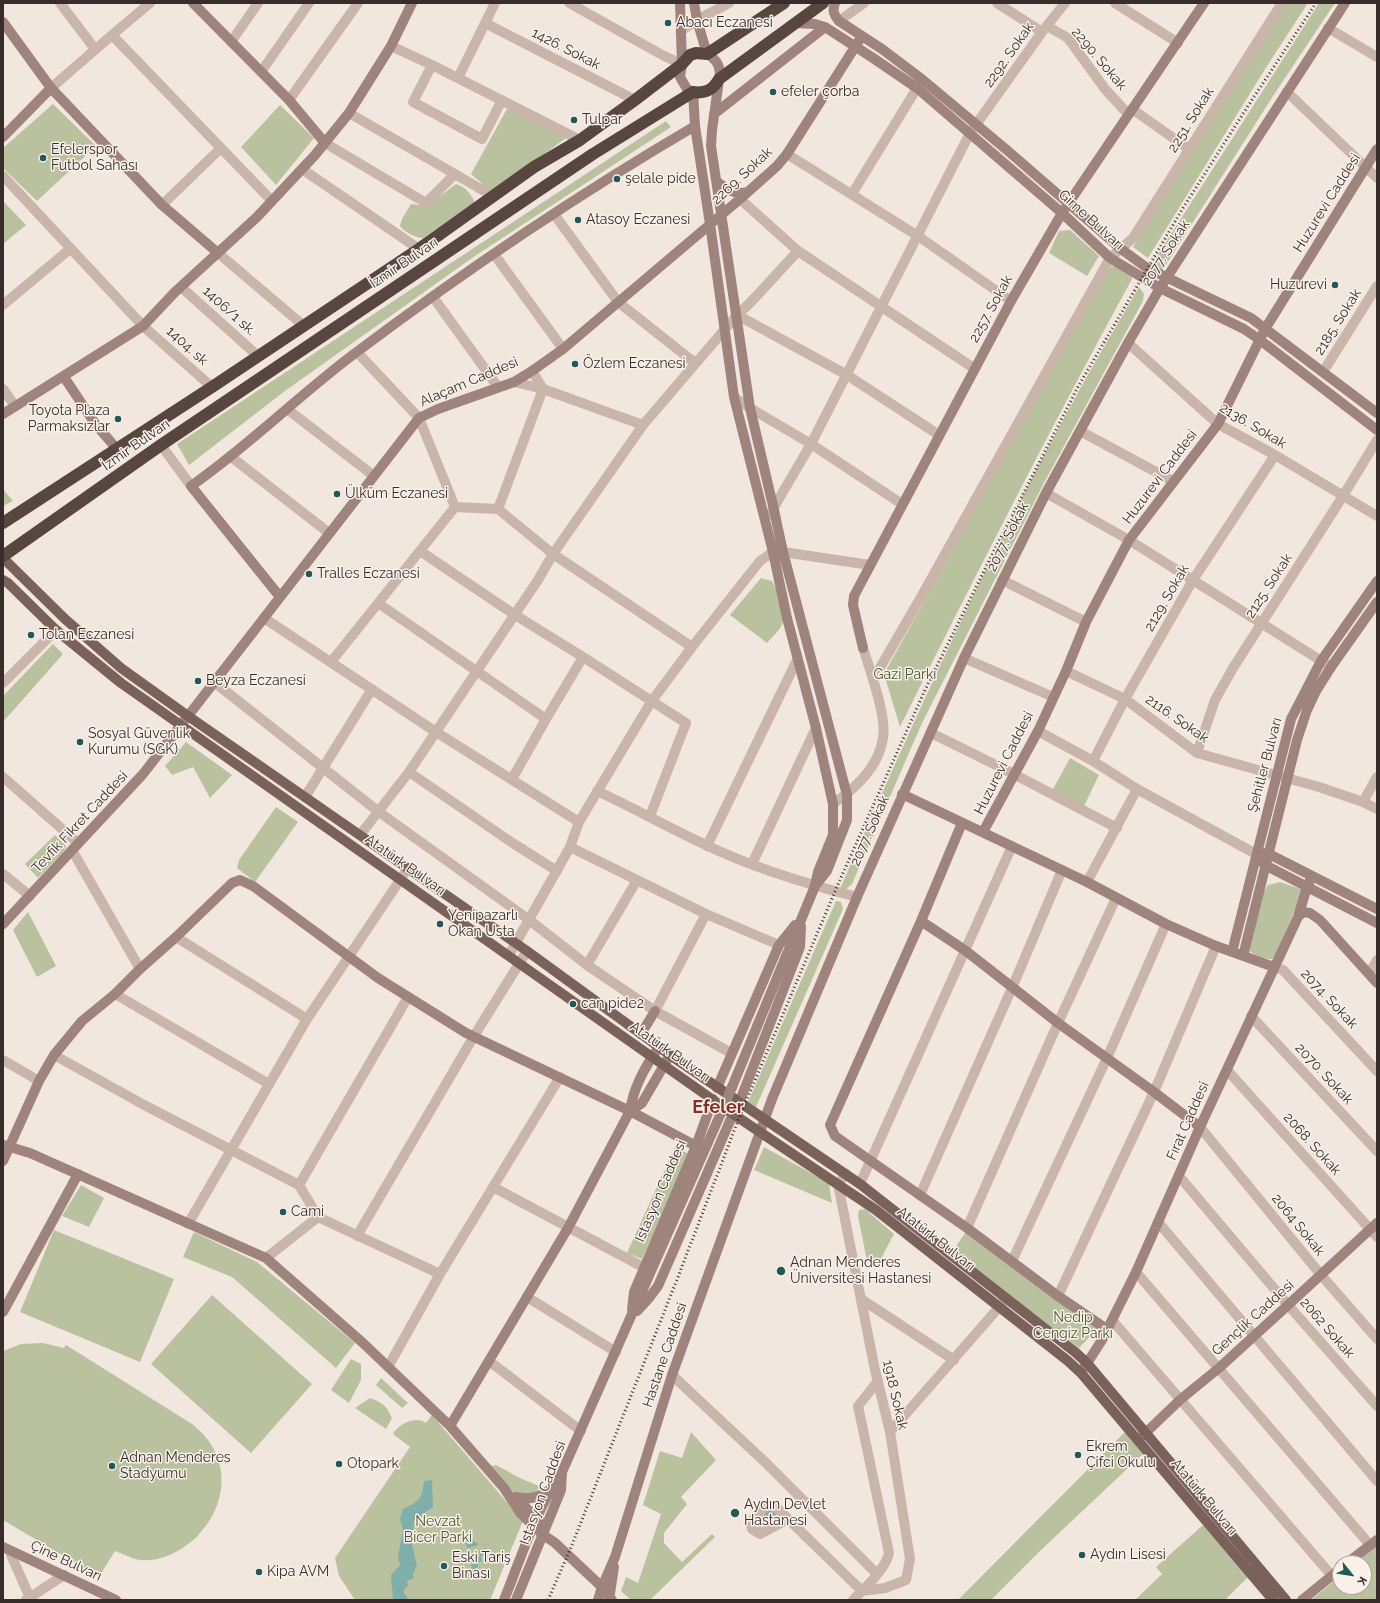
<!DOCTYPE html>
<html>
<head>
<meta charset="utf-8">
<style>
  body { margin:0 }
  #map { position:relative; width:1380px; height:1603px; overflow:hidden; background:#f2e7df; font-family:Raleway,sans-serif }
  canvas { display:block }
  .frame { position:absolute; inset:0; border:4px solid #382d2a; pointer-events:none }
  .north { position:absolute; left:1332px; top:1555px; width:40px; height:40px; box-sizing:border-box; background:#faf1eb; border:1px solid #aca39e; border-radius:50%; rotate:120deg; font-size:11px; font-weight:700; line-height:16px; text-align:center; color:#382d2a }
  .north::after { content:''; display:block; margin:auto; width:14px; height:18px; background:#205956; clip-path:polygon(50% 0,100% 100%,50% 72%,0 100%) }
</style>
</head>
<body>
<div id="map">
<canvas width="1380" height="1603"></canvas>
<div class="frame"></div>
<div class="north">K</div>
</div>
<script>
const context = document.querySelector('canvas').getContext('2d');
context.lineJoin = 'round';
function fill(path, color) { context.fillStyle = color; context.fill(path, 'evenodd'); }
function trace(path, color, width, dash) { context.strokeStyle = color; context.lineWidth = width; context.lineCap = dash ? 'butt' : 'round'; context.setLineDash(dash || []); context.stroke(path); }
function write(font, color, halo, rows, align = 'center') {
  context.font = font + ' Raleway,sans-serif'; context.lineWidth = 3; context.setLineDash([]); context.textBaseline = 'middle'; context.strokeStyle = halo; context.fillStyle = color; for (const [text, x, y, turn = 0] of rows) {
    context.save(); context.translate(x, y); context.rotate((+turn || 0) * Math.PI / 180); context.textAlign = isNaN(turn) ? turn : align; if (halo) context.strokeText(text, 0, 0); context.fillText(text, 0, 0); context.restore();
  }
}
const green = new Path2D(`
  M1284,3H1308L1267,66L1148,258L1133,247Z
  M1319,3H1335L1275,93L1162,271L1150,267Z
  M53,104L96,146L37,201L3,168V148Z
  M280,105L314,138L276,185L241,147Z
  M508,107L566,138L492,192L471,174Z
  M666,121L671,127L472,258L285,391L189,465L177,444Z
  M456,184C466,187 470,193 475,202L423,238C415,238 405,232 400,226L402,219L411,204L427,206Z
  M3,201L26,225L3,244Z
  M1070,230L1099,256L1087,276L1049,253L1059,231Z
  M1112,266L1124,267L1131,272L1132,279C1051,427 975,576 900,727L884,674L1106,273Z
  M1139,287L1144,294L1143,301L1045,481L922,723L852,884L842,893L839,891C914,720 990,550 1081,387C1100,353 1120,320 1139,287Z
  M3,489L13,501L3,506Z
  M761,578L772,581C776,587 784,611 783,620C783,628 772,637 767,643L730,615Z
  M53,644L63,654L3,722V696Z
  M186,742L232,775L210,798L193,767L172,775L165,766Z
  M1070,758L1099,775L1084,806L1052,791Z
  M276,807L298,822L255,882L237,868L239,860Z
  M55,835L66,846L64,851L38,878L25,864Z
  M1280,882L1303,890L1275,959C1267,960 1254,955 1248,950L1263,893L1268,885Z
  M836,901L841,902L843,909L756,1107L748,1102Z
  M28,912L56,966L37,977L13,930Z
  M675,1147L689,1154L642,1259L627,1253Z
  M764,1147L829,1183L832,1203L754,1170Z
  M81,1185L104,1198L89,1227L62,1216Z
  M865,1209L894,1234L877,1266L867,1261L858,1216L859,1210Z
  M54,1230L174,1279L140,1362L20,1312Z
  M194,1232L257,1262L355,1343L336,1368L232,1277L183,1257Z
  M966,1232L1099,1327L1079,1348L952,1252Z
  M212,1295L312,1384L251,1453L151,1364Z
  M43,1343L64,1348L66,1345L192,1424C229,1452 231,1499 200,1533C196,1539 189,1543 184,1547C173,1555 155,1562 141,1560C132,1559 123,1554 115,1551L99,1577L3,1520V1351L21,1344Z
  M351,1359L361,1364V1380L349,1403L331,1390Z
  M381,1378L408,1403L402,1408L376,1385Z
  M370,1398C383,1403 386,1405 392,1418L386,1429L355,1408Z
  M432,1415L523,1521L490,1600H355L339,1576L335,1558L410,1447L393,1434C398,1424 416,1415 426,1423Z
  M691,1432L716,1460L681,1497L687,1504L664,1533V1543L682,1562L712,1534L715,1537L650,1600H631L621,1591L626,1577L638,1583L661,1514L643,1505L660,1451L682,1458Z
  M1125,1432L1144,1453L1041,1550L991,1600H958Z
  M496,1465L522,1479L539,1486L536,1495L521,1497L512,1491L491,1466Z
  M1203,1525L1248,1577L1225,1600H1135L1162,1574L1156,1567Z
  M1377,1546V1600H1311L1340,1576V1587H1364V1563H1356Z`);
const water = new Path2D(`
  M432,1480L433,1507L414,1520L412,1544L417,1566L415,1568V1571L413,1572L414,1578L407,1581L408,1586L404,1589V1593L409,1600H393L391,1575L400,1565L398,1557L403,1530L400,1519L403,1509C420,1501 422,1499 424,1481Z
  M771,1510L777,1514L760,1528L757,1524V1522L767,1511Z
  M467,1536L468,1539L471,1538V1541L474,1540L475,1543H478V1545L467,1548L464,1537Z
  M485,1548L487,1554L481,1556L482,1561L477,1563L478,1568L473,1570L471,1565L476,1563L475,1558L480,1556L479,1551Z`);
const street = new Path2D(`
  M60,3L95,49
  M150,3L112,35L272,201
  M569,3L664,56L682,64
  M997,3L1042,32
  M1115,3L1178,43
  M839,21L864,3
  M485,23L635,100
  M1047,26L1068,38L1105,89L1128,114
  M1328,28L1377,57
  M681,31L697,20L729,3
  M231,42L258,3
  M391,46L432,65L580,140
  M432,65L413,102L482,139L502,100
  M261,72L309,3
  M458,78L495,3
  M51,88L112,35
  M1287,92L1377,178
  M289,100L358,3
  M1132,109L1189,149
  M349,113L493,196
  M325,143L426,203L455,174
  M787,154L918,236L1011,301
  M302,169L419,249
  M3,176L143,326L212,387
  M852,194L917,88
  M740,199L798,251L975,369
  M162,205L221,148
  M554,214L618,302L695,363
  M218,253L304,326
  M494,254L563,349
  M181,287L258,356
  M433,297L498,387
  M3,305L70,249
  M737,315L750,303L798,251
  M1128,343L1218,424L1275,455L1377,516
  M357,352L419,418L455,507
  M532,371L543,389
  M1323,372L1377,286
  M514,382L543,389L643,425
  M3,389L15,406
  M734,397L750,408L811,444L902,504
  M287,409L374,476
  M1080,431L1173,481
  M161,445L191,486
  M230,456L329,533
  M1046,493L1129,540L1331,667
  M455,507L498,509L553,554L692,647
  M498,509L543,389
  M770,514L811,444L970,133L1042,32L1065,3
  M420,551L515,615L583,657L686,723L650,816
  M1002,580L1086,622
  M378,603L546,719
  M264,618L436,732L579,822
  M964,658L1053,697
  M331,662L455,507
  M1066,671L1125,699L1197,753L1319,787L1363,802L1377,809
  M873,680L925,590L1110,258L1133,238L1282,3
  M214,682L379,812L528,919L587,965L655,1011L731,1053
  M3,683L56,630
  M1038,731L1093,761L1137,789L1256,854
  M931,733L1004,769L1117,828
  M1197,753L1215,700L1233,668L1343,496L1377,440
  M1093,761L1125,699L1193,580L1275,455
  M409,772L511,842L557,871
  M3,777L78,843
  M512,779L546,719L583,657
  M597,791C634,808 669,828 706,845C753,868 807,884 857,897
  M305,797L372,689
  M1363,802L1377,777
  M833,804C856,788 879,767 883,738C887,717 870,670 863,648
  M360,835L409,772L538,580L553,554L643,425L737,315L847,375L939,435
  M707,846L797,660
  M570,847L706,914L779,945
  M72,850L140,969
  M752,864L816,728
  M3,874L30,896
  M1087,882L1137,789
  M176,937L307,1019
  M509,955L570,847L579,822L651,702L692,647L760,561L773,552H783L870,565
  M587,965L637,880
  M1274,967L1283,970L1377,1071
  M1369,974L1377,960
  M115,994L269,1084
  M655,1011L706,914
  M1251,1016L1377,1151
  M54,1055L146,1106L299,1185
  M3,1060L39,1081
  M1227,1070L1377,1237
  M1200,1127L1321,1275L1377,1339
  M846,1174L838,1184L875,1370L890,1432L910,1559L906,1580L885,1588L862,1591
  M1179,1176L1288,1305L1377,1406
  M860,1184L1012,846
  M493,1187L643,1267
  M920,1195L1012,988L1062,870
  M318,1217L299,1185L408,997
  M1158,1222L1377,1481
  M188,1224L307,1019L408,868
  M967,1228L1058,1023L1116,898
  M357,1236L474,1036L527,951
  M266,1258L318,1217L440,1274
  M1012,1261L1107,1058L1166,924
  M1136,1272L1370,1545
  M1058,1296L1154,1092L1216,946
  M527,1297L616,1352
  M861,1299L954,1360
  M1112,1320L1332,1576
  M489,1361L581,1431
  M388,1367L440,1274L560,1077
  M672,1375L766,1463L877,1574
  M890,1432L1007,1298
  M788,1519L760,1534L752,1529L750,1523L760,1511L768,1505C777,1506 782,1513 788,1519L862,1591
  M11,1555L31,1600
  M26,1600L64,1575
  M853,1600C864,1589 886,1569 889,1553L858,1406L878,1381`);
const secondary = new Path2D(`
  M193,3L289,100L325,143
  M680,3L682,64L680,77L687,89L693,92L695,126L710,224L734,397L773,552L787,618L816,728L833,804V835L818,872L815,885
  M694,3L697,20L707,54C716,59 719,64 720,73L712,130L711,146L750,408L774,510L783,552L847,795V820L827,871L815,886L732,1087
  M835,3C832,11 834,15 839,21L882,49L923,80L1008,151L1121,249L1147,268L1251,318L1377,413
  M3,22L51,88L162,205L218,253
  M795,23L815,24L825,27L873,58L917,88L1062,213L1110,258L1160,288L1244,329L1260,340L1377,430
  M714,114L825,27
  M3,137L51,88
  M716,181C726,189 734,195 747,192
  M64,377L96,425L117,449
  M3,414L143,326L175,292L257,217L315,155L349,113L391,46L412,3
  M280,597L191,486C250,445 301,393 358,351C466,270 579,194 695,126
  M863,648L853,605L854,596L1011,301L1062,213L1204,3
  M902,794L1087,882L1166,924L1216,946L1274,967
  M962,823L921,921L830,1125L835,1136L967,1228L1058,1296L1108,1330
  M983,832L1038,731L1066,671L1086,622L1129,540L1218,424L1265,329L1377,149
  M1262,854L1267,853L1377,909
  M1261,861L1265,865L1377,923
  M1298,917L1303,912L1310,913L1320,920L1377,983
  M921,921L966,951L1058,1023L1154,1092L1200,1127
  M3,924L143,774L419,418L438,409L514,382L532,371L563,349L740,199L777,166L787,154L862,36
  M1232,952L1291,719L1321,661L1377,581
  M1243,956L1297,740L1307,710L1316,691L1331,667L1377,602
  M641,1034L655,1011
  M717,1088L779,945L795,925
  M739,1103L800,947L801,926
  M630,1111L642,1103L670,1055
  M3,1145L30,1153L266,1258L363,1343L450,1426L504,1488L521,1514L543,1535L554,1542L602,1587L612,1600
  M3,1161L39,1081L54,1055L82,1021L115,994L140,969L176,937L232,883L240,880L253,886L378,978L466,1033L630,1111L696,1146
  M632,1310L634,1292L696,1146L713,1099
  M637,1311L649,1298L658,1286L733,1114
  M3,1312L78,1174
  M1082,1371L1102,1340L1136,1272L1200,1127L1298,917L1307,887L1312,876
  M450,1426L568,1228L630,1111C633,1089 646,1065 659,1047
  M1138,1440L1181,1399L1219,1368L1288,1305L1377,1223
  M515,1497L541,1522
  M515,1497C529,1500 539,1498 551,1489
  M3,1547L116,1600
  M1347,1563L1377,1540
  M504,1600C521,1558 535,1512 561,1474
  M516,1600L561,1490L562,1472L721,1113
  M598,1600L602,1587L615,1557L672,1375L772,1099L857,897L964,658L1046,493L1128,343L1160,288L1345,3
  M609,1600L614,1567
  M1302,1600L1340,1569`);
const primary = new Path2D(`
  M3,558L65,619L121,668L188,716L527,951L670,1055L860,1184L1075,1352L1087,1363L1286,1600
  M3,580L8,583L56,630L121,683L733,1114L876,1210L1068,1361L1081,1373L1273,1600`);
const highway = new Path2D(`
  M3,523L212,387L419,249L534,167L580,140L635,100L682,64L690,55L696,53L707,54L784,3
  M3,556L161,445L593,154L693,92C705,94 713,90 719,79L823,3`);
const rail = new Path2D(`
  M548,1600L572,1545L678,1277L739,1118L839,882L925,690L996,547L1079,385L1183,208L1248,106L1316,3`);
const secondaryBridge = new Path2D(`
  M721,1113L732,1087`);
const markers = [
  [668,23,4,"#205956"],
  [773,92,4,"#205956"],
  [574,120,4,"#205956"],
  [43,158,4,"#205956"],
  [617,179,4,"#205956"],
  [578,220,4,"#205956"],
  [1335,285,4,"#205956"],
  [575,364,4,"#205956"],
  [118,419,4,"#205956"],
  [337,494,4,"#205956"],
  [309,574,4,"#205956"],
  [31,635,4,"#205956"],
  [198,681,4,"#205956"],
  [80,742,4,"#205956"],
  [440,924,4,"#205956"],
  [573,1004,4,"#205956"],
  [283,1212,4,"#205956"],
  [781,1271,5,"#205956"],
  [1078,1455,4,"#205956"],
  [339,1464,4,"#205956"],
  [112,1466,4,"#205956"],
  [735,1513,5,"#205956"],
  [1082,1555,4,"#205956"],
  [444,1566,4,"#205956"],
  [259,1572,4,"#205956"]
];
const poiNames = [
  ["Abacı Eczanesi",676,23],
  ["efeler çorba",781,92],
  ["Tulpar",582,120],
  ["Efelerspor",51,150],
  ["Futbol Sahası",51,166],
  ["şelale pide",625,179],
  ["Atasoy Eczanesi",586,220],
  ["Huzurevi",1327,285,"right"],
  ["Özlem Eczanesi",583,364],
  ["Toyota Plaza",110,411,"right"],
  ["Parmaksızlar",110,427,"right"],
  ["Ülküm Eczanesi",345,494],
  ["Tralles Eczanesi",317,574],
  ["Tolan Eczanesi",39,635],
  ["Beyza Eczanesi",206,681],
  ["Sosyal Güvenlik",88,734],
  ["Kurumu (SGK)",88,750],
  ["Yenipazarlı",448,916],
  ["Okan Usta",448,932],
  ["can pide2",581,1004],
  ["Cami",291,1212],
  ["Adnan Menderes",790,1263],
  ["Üniversitesi Hastanesi",790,1279],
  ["Ekrem",1086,1447],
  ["Çifci Okulu",1086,1463],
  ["Adnan Menderes",120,1458],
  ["Stadyumu",120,1474],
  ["Otopark",347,1464],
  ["Aydın Devlet",744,1505],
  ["Hastanesi",744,1521],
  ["Aydın Lisesi",1090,1555],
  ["Eski Tariş",452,1558],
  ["Binası",452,1574],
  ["Kipa AVM",267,1572]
];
const streetNames = [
  ["1426. Sokak",566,49,27],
  ["2292. Sokak",1009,55,-55],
  ["2290. Sokak",1099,59,50],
  ["2251. Sokak",1191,120,-58],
  ["2269. Sokak",742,176,-43],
  ["Huzurevi Caddesi",1327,203,-58],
  ["Girne Bulvarı",1091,220,42],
  ["2077. Sokak",1166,253,-57],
  ["İzmir Bulvarı",404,263,-34],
  ["2257. Sokak",991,309,-61],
  ["1406/1 sk.",229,311,42],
  ["2185. Sokak",1338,322,-58],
  ["1404. sk",187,346,42],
  ["Alaçam Caddesi",469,382,-23],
  ["2136. Sokak",1253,426,31],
  ["İzmir Bulvarı",136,445,-35],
  ["Huzurevi Caddesi",1160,477,-53],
  ["2077. Sokak",1008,537,-63],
  ["2125. Sokak",1269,586,-57],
  ["2129. Sokak",1167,598,-60],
  ["2116. Sokak",1177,719,35],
  ["Huzurevi Caddesi",1004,763,-63],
  ["Şehitler Bulvarı",1265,765,-75],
  ["Tevfik Fikret Caddesi",80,822,-47],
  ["2077. Sokak",870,831,-66],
  ["Atatürk Bulvarı",405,865,35],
  ["2074. Sokak",1329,999,47],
  ["Atatürk Bulvarı",670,1052,35],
  ["2070. Sokak",1324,1074,47],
  ["Fırat Caddesi",1188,1121,-66],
  ["2068. Sokak",1312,1144,48],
  ["Istasyon Caddesi",661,1191,-67],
  ["2064 Sokak",1298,1225,51],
  ["Atatürk Bulvarı",936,1239,38],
  ["Gençlik Caddesi",1253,1318,-42],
  ["2062 Sokak",1327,1328,49],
  ["Hastane Caddesi",665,1355,-71],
  ["1918 Sokak",895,1395,77],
  ["Istasyon Caddesi",543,1493,-70],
  ["Atatürk Bulvarı",1204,1497,50],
  ["Çine Bulvarı",66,1561,25]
];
const parkNames = [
  ["Gazi Parkı",905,675],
  ["Nedip",1073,1318],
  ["Cengiz Parkı",1073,1334],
  ["Nevzat",438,1522],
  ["Bicer Parki",438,1538]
];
const districtNames = [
  ["Efeler",718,1108]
];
fill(green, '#bac19f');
fill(water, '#7eafab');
trace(street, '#cab5aa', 10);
trace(secondary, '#9e847c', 10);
trace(primary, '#7a625b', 10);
trace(highway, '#594641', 12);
trace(rail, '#382d2a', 3, [1, 3]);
trace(secondaryBridge, '#9e847c', 10);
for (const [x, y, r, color] of markers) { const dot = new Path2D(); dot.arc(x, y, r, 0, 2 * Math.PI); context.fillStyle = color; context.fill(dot); trace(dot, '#faf1eb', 1.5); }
write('14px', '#382d2a', '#faf1eb', poiNames, 'left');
write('14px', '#382d2a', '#faf1eb', streetNames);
write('14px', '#4c562e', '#faf1eb', parkNames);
write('bold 18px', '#853024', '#faf1eb', districtNames);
</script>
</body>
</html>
